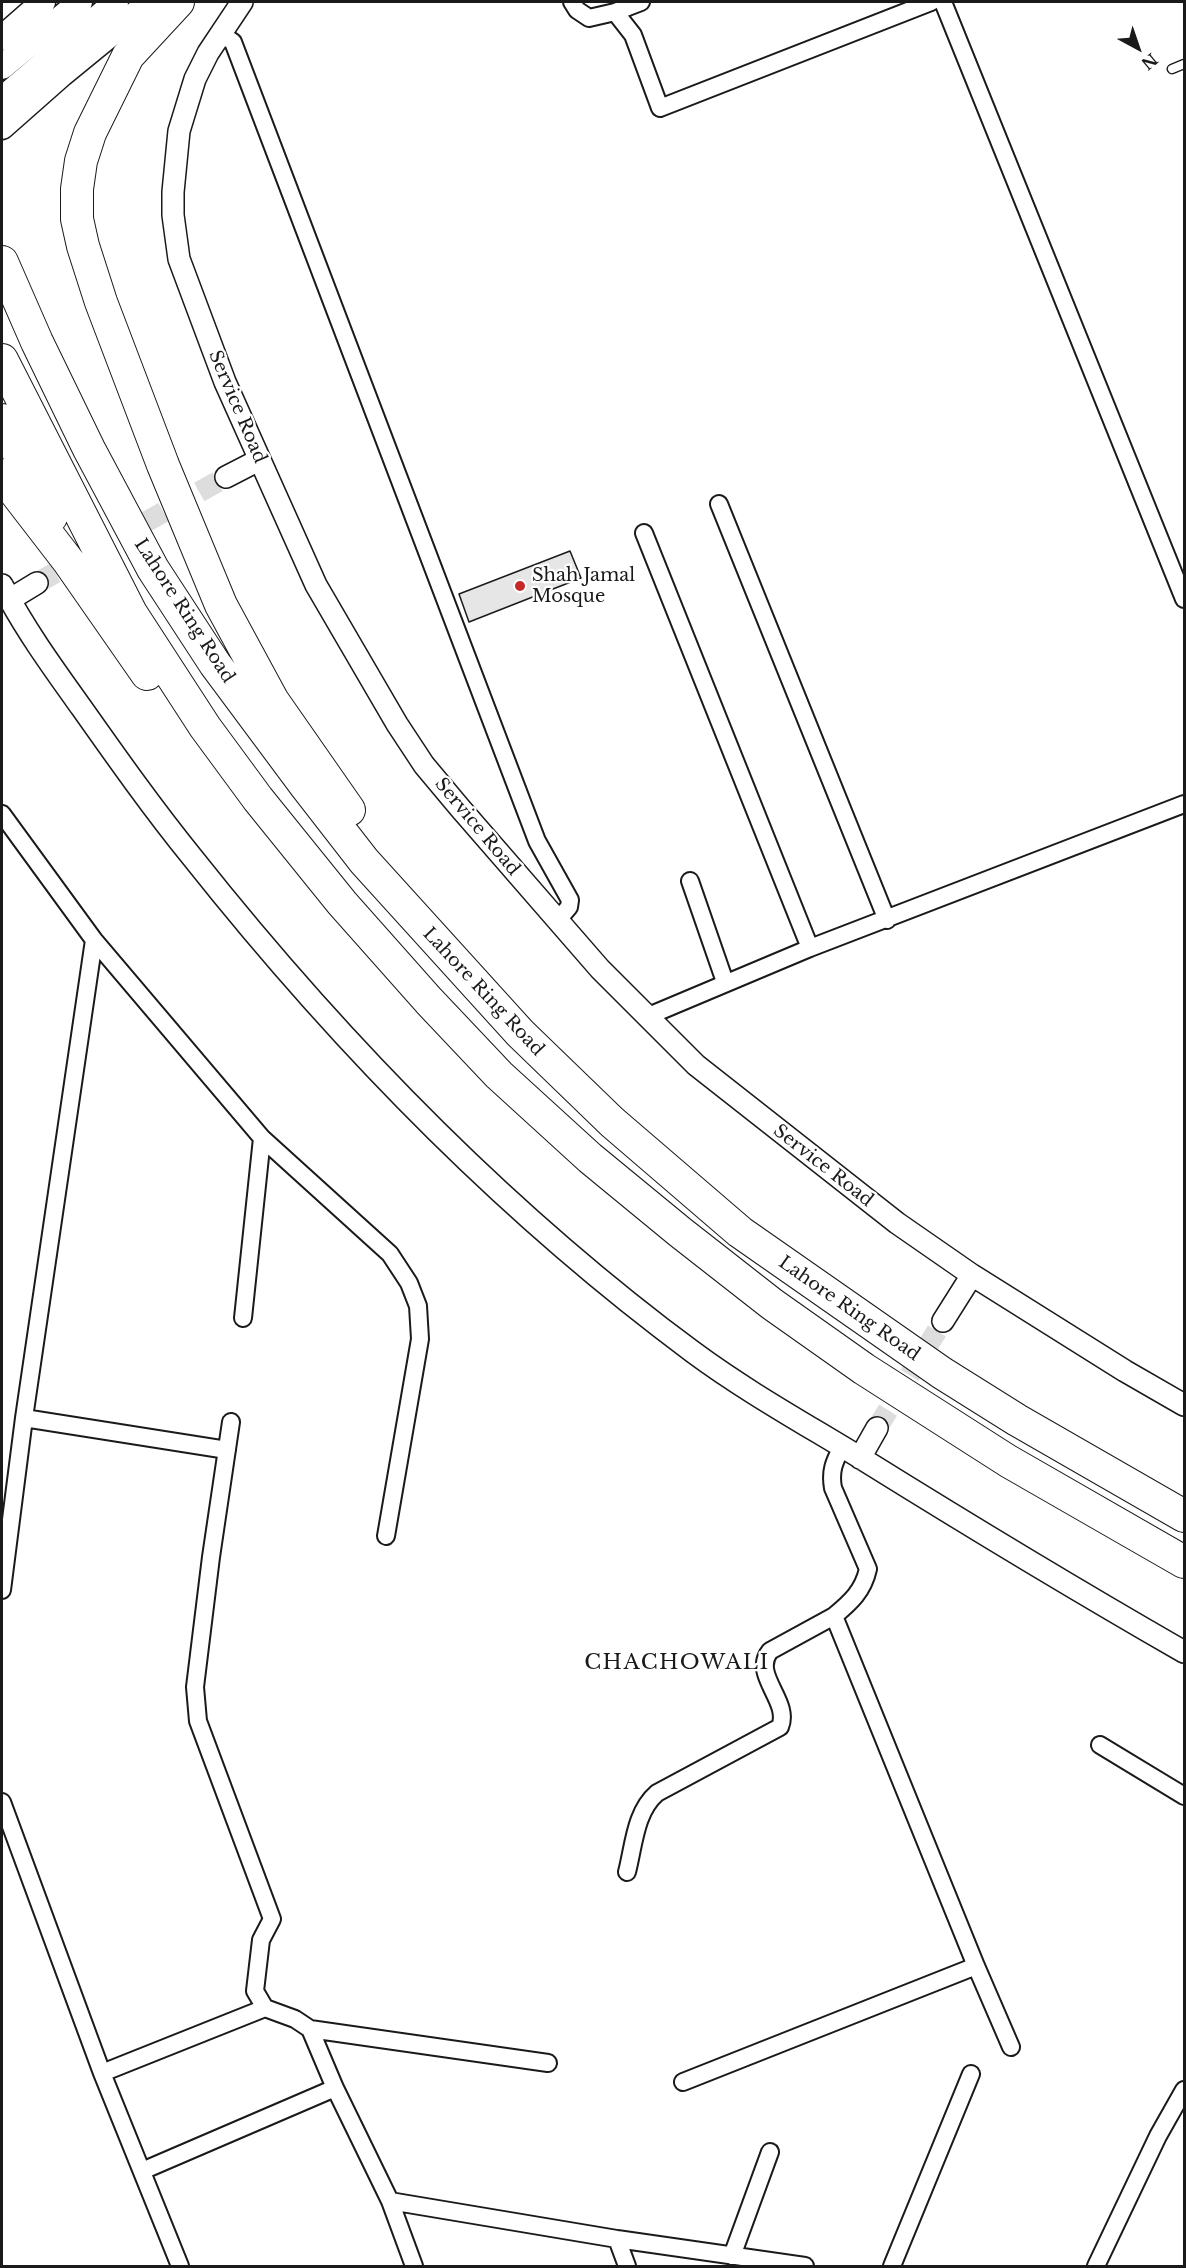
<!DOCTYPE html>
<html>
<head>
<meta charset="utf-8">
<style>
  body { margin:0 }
  #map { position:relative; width:1186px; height:2268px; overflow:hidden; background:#fff; font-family:"Libre Baskerville",serif }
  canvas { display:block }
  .frame { position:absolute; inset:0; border:3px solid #1a1a1a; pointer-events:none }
  .north { position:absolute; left:1108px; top:18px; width:60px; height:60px; -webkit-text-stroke:4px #fff; paint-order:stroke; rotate:140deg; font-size:16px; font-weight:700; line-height:24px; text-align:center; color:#1a1a1a }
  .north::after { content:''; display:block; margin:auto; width:21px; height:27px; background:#1a1a1a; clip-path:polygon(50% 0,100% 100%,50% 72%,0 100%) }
</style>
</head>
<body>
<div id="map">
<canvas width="1186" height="2268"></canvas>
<div class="frame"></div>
<div class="north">N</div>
</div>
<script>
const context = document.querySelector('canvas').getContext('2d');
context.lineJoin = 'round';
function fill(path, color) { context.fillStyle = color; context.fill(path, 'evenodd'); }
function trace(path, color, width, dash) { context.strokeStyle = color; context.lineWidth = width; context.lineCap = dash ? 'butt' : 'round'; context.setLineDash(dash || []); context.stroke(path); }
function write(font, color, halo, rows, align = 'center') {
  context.font = font + ' "Libre Baskerville",serif'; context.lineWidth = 4.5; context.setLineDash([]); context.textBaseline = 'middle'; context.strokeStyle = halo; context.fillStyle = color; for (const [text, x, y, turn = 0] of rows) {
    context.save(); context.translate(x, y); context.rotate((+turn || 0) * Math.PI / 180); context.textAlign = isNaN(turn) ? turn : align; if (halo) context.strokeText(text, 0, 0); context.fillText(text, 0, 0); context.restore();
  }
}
const building = new Path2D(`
  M570,551L581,578L469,622L459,594Z`);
const tertiaryTunnel = new Path2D(`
  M37,583L226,477
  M877,1428L943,1321`);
const service = new Path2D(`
  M1172,69L1184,64`);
const minor = new Path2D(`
  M572,2L577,10L589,18L615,12L633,35L660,108L931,2
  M943,2L1184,599
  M615,12L641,2
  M220,33L233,42L537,841L570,900L569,907L557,921
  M719,504L887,920
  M644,533L810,948
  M2,814L94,940L262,1138L390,1254L409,1283L418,1306L420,1339L386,1536
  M690,881L725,982
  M646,1017L810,948L1184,804
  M243,1318L262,1138
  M24,1418L227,1450
  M231,1422L211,1557L195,1687L198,1721L272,1919L261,1940L255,1991L265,2008
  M842,1447C834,1462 830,1471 833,1488L868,1569C863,1591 851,1602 834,1616L976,1966L1011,2047
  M2,1590L24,1418L94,940
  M1100,1745L1184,1796
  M2,1802L102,2073L180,2266
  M627,1872C634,1845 635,1812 657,1793L780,1727C791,1701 751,1675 770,1651L834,1616
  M310,2029L548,2063
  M102,2073L265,2008L295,2019L310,2029L335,2088L390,2201L414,2266
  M683,2082L976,1966
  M142,2171L335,2088
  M390,2201L617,2239L805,2266
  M617,2239L627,2266
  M732,2256L770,2152
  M892,2266L971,2074
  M1096,2266L1158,2136L1184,2090`);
const tertiary = new Path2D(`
  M242,2L208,53L195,79L179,131L173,192V215L179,259L225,382L316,585L397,724L424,765L460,808L600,969L696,1065L897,1223L972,1275L1125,1371L1184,1405
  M226,477L259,460
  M2,585C24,628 53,668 81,707C117,758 153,809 192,857C338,1041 504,1212 693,1352C747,1392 807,1425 864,1460C970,1526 1076,1590 1184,1652
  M9,600L37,583
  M943,1321L972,1275
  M860,1458L877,1428`);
const secondary = new Path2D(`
  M2,38L43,2
  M2,67L80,2
  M2,99L116,2
  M2,127L62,74L150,2`);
const motorway = new Path2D(`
  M178,2L128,56L90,133L81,161L77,189V219L83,246L101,302L163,465L221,605L273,701L349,810
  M2,262L37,342L89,449L153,569L215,664L305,785L364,861L520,1033L612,1122L740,1232L942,1373L1017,1420L1184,1516
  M2,360L131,613L205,727L258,799L342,903L429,1001L499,1075L590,1158L680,1232L772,1304L864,1369L1008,1461L1184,1562
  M2,420L51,517
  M2,475L69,562L147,674`);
const markers = [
  [520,586,6,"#c62828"]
];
const streetNames = [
  ["Service Road",237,407,67],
  ["Lahore Ring Road",184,611,57],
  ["Service Road",477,827,50],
  ["Lahore Ring Road",483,992,47],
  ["Service Road",823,1166,38],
  ["Lahore Ring Road",849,1309,35]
];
const poiNames = [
  ["Shah Jamal",532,576],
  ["Mosque",532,597]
];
const quarterNames = [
  ["CHACHOWALI",677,1663]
];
fill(building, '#e6e6e6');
trace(building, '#1a1a1a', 1.5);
trace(tertiaryTunnel, '#ddd', 21, [21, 10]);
trace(service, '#1a1a1a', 11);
trace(minor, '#1a1a1a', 20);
trace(tertiary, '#1a1a1a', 24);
trace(secondary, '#1a1a1a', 27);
trace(motorway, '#1a1a1a', 34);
trace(service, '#fff', 8);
trace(minor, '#fff', 16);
trace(tertiary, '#fff', 21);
trace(secondary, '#fff', 24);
trace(motorway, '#fff', 32);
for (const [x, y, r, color] of markers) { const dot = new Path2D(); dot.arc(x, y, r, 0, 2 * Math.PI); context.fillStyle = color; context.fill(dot); trace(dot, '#fff', 2); }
write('18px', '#1a1a1a', '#fff', streetNames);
write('18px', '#1a1a1a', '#fff', poiNames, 'left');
context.letterSpacing = '1.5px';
write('21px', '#1a1a1a', '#fff', quarterNames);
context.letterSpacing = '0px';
</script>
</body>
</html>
